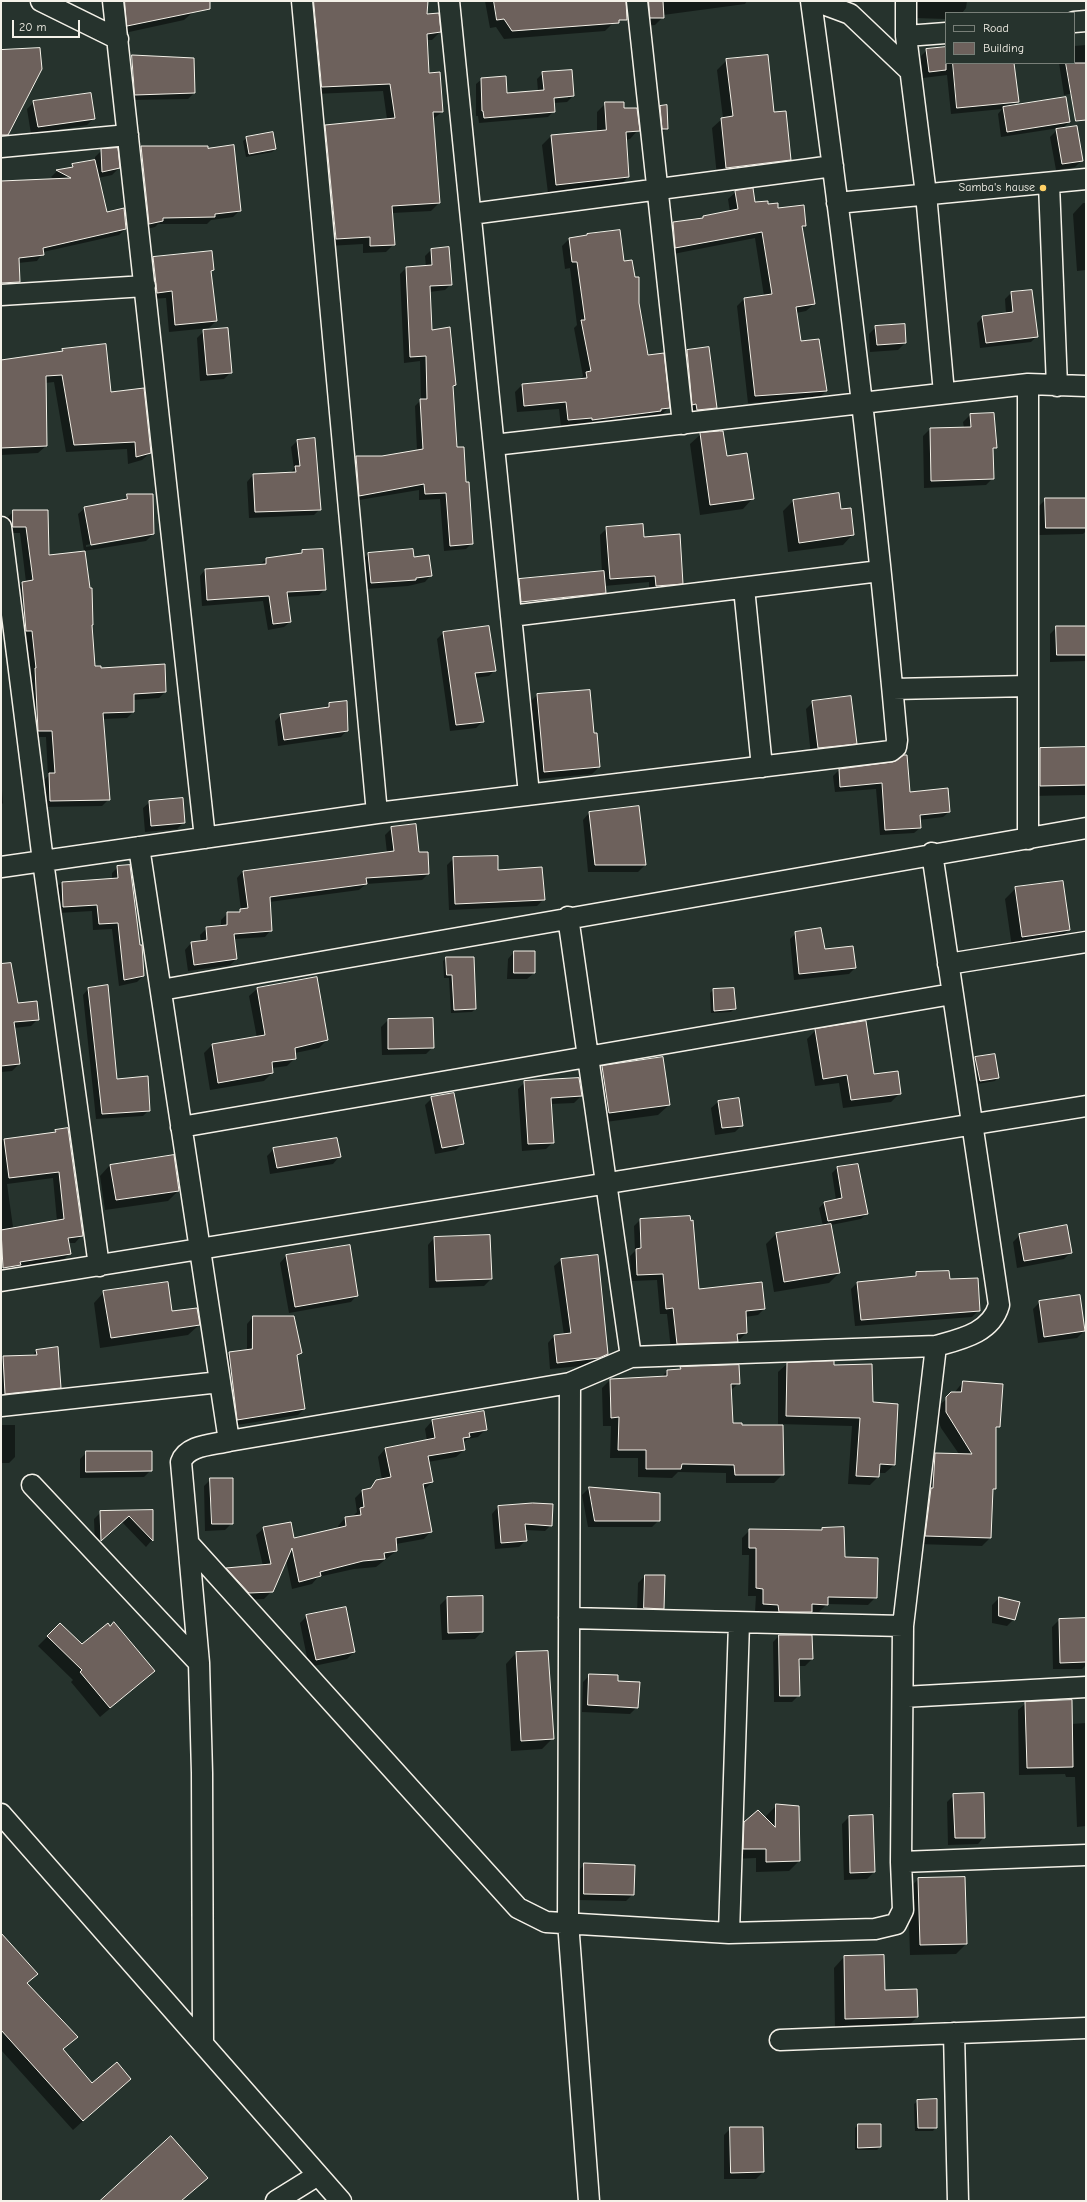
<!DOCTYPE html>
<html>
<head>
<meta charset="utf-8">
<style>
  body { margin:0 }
  #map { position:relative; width:1087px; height:2202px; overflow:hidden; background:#26332d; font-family:"Comic Neue",sans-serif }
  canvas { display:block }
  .frame { position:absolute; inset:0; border:2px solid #f4f1e8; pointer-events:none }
  .legend { position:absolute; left:945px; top:12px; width:130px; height:52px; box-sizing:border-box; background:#26332d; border:1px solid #787f78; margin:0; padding:5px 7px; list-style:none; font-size:12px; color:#f4f1e8 }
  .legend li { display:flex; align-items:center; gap:8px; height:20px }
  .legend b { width:20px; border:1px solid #787f78 }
  .scale { position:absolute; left:12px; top:20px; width:68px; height:18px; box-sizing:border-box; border:2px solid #f4f1e8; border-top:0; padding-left:5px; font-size:12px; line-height:14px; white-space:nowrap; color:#f4f1e8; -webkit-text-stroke:3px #26332d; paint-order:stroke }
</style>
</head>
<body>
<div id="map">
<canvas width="1087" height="2202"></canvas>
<div class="frame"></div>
<ul class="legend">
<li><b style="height:5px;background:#26332d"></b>Road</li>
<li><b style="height:11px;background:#6d615c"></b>Building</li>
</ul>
<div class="scale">20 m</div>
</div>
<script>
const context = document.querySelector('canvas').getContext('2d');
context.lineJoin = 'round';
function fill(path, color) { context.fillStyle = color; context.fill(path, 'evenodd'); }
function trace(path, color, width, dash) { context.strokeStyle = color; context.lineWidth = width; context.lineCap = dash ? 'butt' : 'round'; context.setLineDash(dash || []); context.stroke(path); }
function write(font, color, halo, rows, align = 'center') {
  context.font = font + ' "Comic Neue",sans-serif'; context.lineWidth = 3; context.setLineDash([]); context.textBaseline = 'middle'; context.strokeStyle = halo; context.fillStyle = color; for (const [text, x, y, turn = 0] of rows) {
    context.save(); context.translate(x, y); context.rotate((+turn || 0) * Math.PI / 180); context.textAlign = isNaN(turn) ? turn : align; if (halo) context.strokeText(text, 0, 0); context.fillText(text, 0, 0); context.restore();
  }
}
const shadow = new Path2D(`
  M116,1H192V13L184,20L120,34Z
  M303,1H427L426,15L440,32L432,40H426L429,74L442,112L433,119L439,203L431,211L392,213L394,244L386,252L363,253V244L328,246L318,134L325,126L387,119L383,91L314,94Z
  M485,1H609L613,23L605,31L504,39L496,27L490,28Z
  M637,1H747L745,4L663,15V17L655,25L643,26Z
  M914,1H967L966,8L962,13H946V19L914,18Z
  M1086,45V91L1064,95L1059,63H1074V46Z
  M946,48V63H1013L1018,102L1013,106L1069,122L1061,130L1082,160L1075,167L1056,170L1050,137L1059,128L1001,137L998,114L1002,109L951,114L947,75L923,78L920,57L927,50Z
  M132,56L194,93L188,99L129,100L126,62Z
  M727,60L790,160L780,169L717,176L712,128L723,118L717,70Z
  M543,73L573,96L567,102L553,103L554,111L548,117L479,123L478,116H476V84L482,79L506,94L538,91L537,79ZM568,96V98L549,99V97Z
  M34,102L94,118L87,125L31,134L27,109Z
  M606,103L623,110L638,130L630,139L625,140L628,177L619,186L548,193L542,145L551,136L597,132V112Z
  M660,107L667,128L664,131L660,132L657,110Z
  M247,138L275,149L272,152L246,157L243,141Z
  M141,147H207L240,210L233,217L211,220L207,224H158L155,227L143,230L134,154Z
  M102,150L119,168L112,175L98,178L106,213L125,229L119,235L43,252L37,261L18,263L19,282L12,288L1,289V182L56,180L51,177L57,171L69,169L73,165L95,160V157Z
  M736,192L754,204L777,209L805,226L802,229L814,304L806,311L796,313L800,342L826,391L819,398L748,403L737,306L744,299L764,296L755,238L668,255L666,230L673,223L701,219L704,217L730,212L728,199Z
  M1083,203H1086V270L1077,271L1073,214Z
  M587,235L623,262L647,356L669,407L661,415L653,418L585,426V424L561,427L559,409L517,412L515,392L523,384L580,379L583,376L574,328L577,325L570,268L565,269L562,246L569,239Z
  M431,250L451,284L445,290L429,292L431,331L455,385L452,388L456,448L465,483L472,543L466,549L444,551L440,499L419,500V490L353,501L350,463L356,457H382L417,451L415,406L421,400L420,361L404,363L400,274L406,268L426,267L425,256Z
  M153,258L213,270L210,272L216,321L209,328L169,332L166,298L150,299L147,264Z
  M1011,293L1037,336L1031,342L980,348L977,323L983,317L1006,314L1005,299Z
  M876,327L905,343L898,350L870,352L869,334Z
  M204,331L231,372L224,379L200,381L197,338Z
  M708,348L716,408L709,414L691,417L680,358L687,351Z
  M63,350L110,393L150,453L142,460L128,464L127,449L66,452L54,382L45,383L46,446L38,453L1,455V361L60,353Z
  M970,415L996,447L992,451L993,478L986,485L924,488L923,436L930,429L964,428L963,422Z
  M701,434L726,457L753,498L743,509L700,515L690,444Z
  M297,441L320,509L314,515L249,518L247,482L253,475L290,473L294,469L291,447Z
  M128,495L153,534L146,541L84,551L78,514L85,508L121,501ZM147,534V536L86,547V545Z
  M838,495L841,510L853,534L843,545L788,552L783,511L793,501Z
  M1046,499H1086V531L1083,534L1039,535V506Z
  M14,511H47L48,556L91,626L95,667L165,692L159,698L133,700V712L127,718L103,719L109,799L102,806L44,807L43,781L48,776L46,737H32L29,676L30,674L26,637H20L16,589L22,583L26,582L20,533H9L8,517Z
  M607,528L643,538L681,583L675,590L649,593V582L604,586L605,592L599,598L516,607L514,586L519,580L602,573L600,535Z
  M302,551L325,589L319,595L287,597L290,622L284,627L268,630L263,601L202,606L200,576L205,570L260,565L266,559L299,555Z
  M368,554L413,558L431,575L425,582L408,586L365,589L362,560Z
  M1057,627H1086V661L1050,662V634Z
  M443,633L495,670L489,676L474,678L482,722L476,728L450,731L437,639Z
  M537,695L593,734L599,767L592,774L538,779L530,702Z
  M346,702L347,730L341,737L278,746L275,721L281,715L324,708L329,704Z
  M813,702L856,743L849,750L811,755L806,709Z
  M1086,748V795L1030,796V759L1040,749Z
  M893,763L909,793L949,812L943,817L919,820L920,828L914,833L880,835L876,789L835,792L833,776L839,770Z
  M1,778L3,803L1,805Z
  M150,802L184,822L177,829L145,832L143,808Z
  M589,813L645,865L638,872H588L583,820Z
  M392,828L418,853L428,874L422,880L366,884L359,890L269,902L271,930L265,937L234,939L236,959L230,965L188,971L185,950L191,943L201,942L200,935L207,928L221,927V920L228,913H237L241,910L237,878L243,871L387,853L385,835Z
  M454,858L497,871L544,899L537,906L449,910L447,865Z
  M118,867L143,976L137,982L119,986L112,929L93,930L92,911L58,913L56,888L62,882L112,879V873Z
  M1016,888L1069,930L1058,940L1012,947L1005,899Z
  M796,933L824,950L855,968L849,974L794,980L790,939Z
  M514,952L534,973L527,979H507L508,959Z
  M446,958L475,1009L472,1012L451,1013L449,978H444L443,961Z
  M1,966L17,1004L38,1019L31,1026L14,1028L19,1064L12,1071L1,1072Z
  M316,978L327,1040L319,1048L295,1053V1058L287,1066L272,1068V1073L264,1081L210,1090L204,1053L212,1045L257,1038L249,996L257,989Z
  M88,989L117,1080L149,1110L143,1116L96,1119L83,995Z
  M713,990L735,1008L731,1012L711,1013L710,993Z
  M388,1020L433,1047L426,1054L382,1055L381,1027Z
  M816,1030L900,1093L891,1102L843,1108L839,1083L815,1086L807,1039Z
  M976,1058L998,1077L995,1081L977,1084L973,1061Z
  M603,1067L669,1105L658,1115L598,1123L592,1077Z
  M525,1082L581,1096L574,1103L551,1104L553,1142L546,1149L522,1151L518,1089Z
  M432,1098L463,1143L456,1150L435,1154L425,1105Z
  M718,1102L742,1125L735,1132L715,1135L711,1108Z
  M56,1131L81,1236L75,1243H68L70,1253L63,1260L16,1268L13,1272L1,1273V1140L53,1133ZM53,1178L57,1221L13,1227L7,1184Z
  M274,1149L339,1157L333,1164L270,1174L267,1156Z
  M110,1165L178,1191L168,1201L105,1210L100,1176Z
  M837,1168L867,1213L861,1219L831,1225L839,1273L829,1283L774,1292L766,1244L776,1234L823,1226L819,1208L825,1202L836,1200L832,1173Z
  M689,1217L698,1290L764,1309L758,1315L745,1317L746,1333L740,1339H737L730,1348L671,1350L667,1314H660L657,1280L631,1281L630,1256L635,1251L634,1226L640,1220Z
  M1020,1235L1071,1252L1064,1259L1017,1268L1013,1242Z
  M434,1238L491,1279L484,1286L429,1288L428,1245Z
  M286,1256L357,1295L351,1302L289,1313L280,1263Z
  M561,1260L607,1354L600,1361L591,1365L550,1369L548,1343L554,1336L564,1335L554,1266Z
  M916,1273L949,1280L979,1310L972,1317L855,1326L851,1289L857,1283L912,1277Z
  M104,1292L172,1313L199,1325L188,1335L100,1348L94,1303Z
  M1040,1302L1084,1331L1077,1338L1038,1343L1033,1309Z
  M253,1317L301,1353L296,1358L304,1409L298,1415L231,1426L223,1360L230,1353L247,1350V1324Z
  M36,1351L60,1387L53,1394L1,1400V1356H32Z
  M833,1362V1366L872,1403L894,1465L885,1473H878V1477L870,1485L848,1484L852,1426L778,1424V1372L787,1364Z
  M681,1368L739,1383L730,1391L732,1424L783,1474L774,1483H726V1473L678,1472L672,1478L638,1477V1458H610L611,1426H603L602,1388L610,1380L661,1378L667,1371L678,1370Z
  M963,1382L999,1427L995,1430V1489L992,1491L990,1538L982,1546L917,1544L927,1462L935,1454H959L941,1428L938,1420V1406L954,1393Z
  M432,1421L486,1429L478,1437L467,1439L462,1444L464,1450L456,1457L428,1462L432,1482L424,1490L431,1531L424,1539L396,1544V1551L376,1567L354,1569L318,1577L312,1584L292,1589L286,1560L272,1591L264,1599L241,1600L219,1576L227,1569L263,1566L256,1535L264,1528L293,1540L338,1529V1526L345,1518L353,1516L357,1512L355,1498L362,1491L369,1489L377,1481L382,1480L378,1457L385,1449L427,1441L425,1429Z
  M1,1425H15V1457L9,1463H1Z
  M87,1452L151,1470L144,1477L80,1478V1459Z
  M211,1479L232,1523L225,1530L205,1531L204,1486Z
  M589,1488L659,1520L652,1527H588L582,1495Z
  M498,1507L551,1525L545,1531L525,1530L526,1540L519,1547L495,1549L492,1514Z
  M152,1511V1540L146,1547L122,1522L95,1546L94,1519L101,1512Z
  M822,1529L876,1597L868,1605L827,1604L819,1612H810L803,1620L771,1619V1612H755L756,1596H748L749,1555H742V1538L750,1530L820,1531Z
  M645,1576L663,1608L656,1615H637L638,1583Z
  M447,1598L482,1632L475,1639L442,1640L440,1605Z
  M999,1598L1014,1619L1007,1626L992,1623V1605Z
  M307,1616L354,1652L347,1659L309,1667L300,1623Z
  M1086,1619V1665L1082,1669H1053L1052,1627L1059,1620Z
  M60,1624L82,1645L154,1671L100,1717L71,1682L73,1680L38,1646Z
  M779,1636L812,1659L805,1666H798L799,1695L792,1702H774L773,1642Z
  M547,1652L553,1738L542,1749L511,1751L506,1664L516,1653Z
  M590,1675L617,1682L637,1707L630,1714L582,1712L583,1682Z
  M1026,1703L1071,1724L1086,1723V1826L1077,1827L1075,1777H1066L1065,1774L1019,1775L1018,1710Z
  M954,1795L984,1837L978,1844L948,1845L947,1802Z
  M777,1805L799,1861L789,1871L756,1872V1858L733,1859L734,1833L745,1823L766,1820V1816Z
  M872,1816L874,1872L867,1879L844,1880L842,1824L849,1817Z
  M585,1864L633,1894L626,1901L577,1900L578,1871Z
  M918,1879L966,1944L956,1954L910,1955L908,1890Z
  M1,1934L36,1974L26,1984L76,2037L62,2050L92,2085L130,2079L73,2130L1,2050Z
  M883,1956L884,1991L917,2017L907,2027L835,2029L834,1968L844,1957Z
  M918,2101L936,2127L933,2131H915L914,2104Z
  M858,2125L880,2147L877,2150H855V2128Z
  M731,2128L763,2172L756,2179H724V2135Z`);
const building = new Path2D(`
  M125,1H210V9L127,26Z
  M314,1H428L427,14L439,13L441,32L427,34L429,73L440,72L443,112H433L440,203L392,206L395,245L370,246V237L336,239L325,125L395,118L390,84L322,87Z
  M494,1H626L627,20H619V23L512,31L504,19L497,20Z
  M649,1H663L664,18H650Z
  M946,47V70L929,72L926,49Z
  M40,48L42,69L8,135H1V50Z
  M132,55L194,58L195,93L135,95Z
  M768,55L774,112L786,111L791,160L726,168L721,118L733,116L726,59Z
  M953,63H1014L1019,102L957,108Z
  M1066,63H1086V120L1076,121Z
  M572,70L574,96L554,98L555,112L484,118L483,111H482L481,78L506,76L507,93L544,90L542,72Z
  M91,93L95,119L38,127L33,101Z
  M1066,97L1070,122L1007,132L1003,107Z
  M605,102H624V108H637L640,131L626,132L629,177L556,185L551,135L606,130Z
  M667,105L668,129H662L660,106Z
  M1077,126L1083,161L1062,164L1056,129Z
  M273,132L276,149L249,154L246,137Z
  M234,145L241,211L215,214V217L163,218V221L149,224L141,146H208V148Z
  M118,148L120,168L102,172L101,149Z
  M95,160L107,212L124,208L126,229L43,248L44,255L19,258L20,282L1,283V181L71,178L56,170L73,167L72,164Z
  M753,188L755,202L768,201V204L778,203V208L804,205L806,226H802L815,304L796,307L801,341L819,339L827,391L755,396L744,298L772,294L762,232L675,248L673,222L703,218V216L738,209L735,191Z
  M620,230L624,261L632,260L635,277H639V303L648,355L664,353L670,408L661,409V411L592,420V418L568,420L566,402L524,406L522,384L587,378L586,372L591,371L581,320H585L577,262H572L569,238L587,235V234Z
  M449,247L452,285L430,286L432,330L450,327L456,385L453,386L457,447H464L466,482H469L473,544L450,546L446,493L425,494L424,484L359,496L356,456H382L423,449L420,399H427L426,356L410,357L406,267L432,265L431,249Z
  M212,251L214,270L211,271L217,321L175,325L172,291L157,293L153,257Z
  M1032,290L1038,337L986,343L982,316L1013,312L1011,292Z
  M905,324L906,343L877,345L875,326Z
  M228,328L232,373L207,375L203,330Z
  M106,344L111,392L144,388L151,453L136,457L135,442L74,445L62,375L46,376L47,446L1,448V360L63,351L62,349Z
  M709,347L717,408L697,410L696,404L692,405L687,350Z
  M994,413L997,448H993L994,479L931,481L930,428L971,427L970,414Z
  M720,431H723L727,456L747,453L754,499L710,505L700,433Z
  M315,438L321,510L255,512L253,474L296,472L295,466H300L297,440Z
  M839,493L841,509L851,508L854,535L799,543L793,500Z
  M127,494H153L154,534L91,545L84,507L127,499Z
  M1045,498H1086V528H1046Z
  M13,510H48L49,555L85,551L90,588H92L93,625H92L95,666H101V668L165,664L166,692L134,694V712L103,713L110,800L50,801L49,773H55L52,731H38L35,668H36L32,631H26L22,582L33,580L26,527H13Z
  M643,524L644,537L680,534L683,584L656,586L655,576L610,579L606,527Z
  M323,549L326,590L287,592L291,622L273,624L269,596L207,600L205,569L266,564V558L302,553V550Z
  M413,549L414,557L429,555L432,576L416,578V580L371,583L368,553Z
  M604,571L606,593L521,602L519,579Z
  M489,626L496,671L475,673L484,722L456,725L443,632Z
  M1056,626H1086V655H1057Z
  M590,690L594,733H597L600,767L544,772L537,694Z
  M851,696L857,744L818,748L812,701Z
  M347,701L348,731L284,740L280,714L329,707V703Z
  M1086,747V785L1040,786V748Z
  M904,755H907L910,792L948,788L950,812L920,815L921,828L885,830L882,783L840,787L839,769L892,762Z
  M183,798L185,823L151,826L149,801Z
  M639,806L646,865H595L589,812Z
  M416,824L419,852H428L429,874L366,878L367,884L270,897L272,931L234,934L237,959L194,965L191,942L207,940L206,927L227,925V912H240V909L248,908L243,871L394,851L391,827Z
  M498,856V870L542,867L545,900L455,904L453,857Z
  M130,865L140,945H142L144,976L124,980L118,923L99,924L97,905L63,907L62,882L118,878L117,866Z
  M1063,881L1070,930L1022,937L1015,887Z
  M821,928L825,949L853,946L856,968L799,974L795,932Z
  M514,951H535V973H514Z
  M446,957H474L476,1009L454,1010L452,975H447Z
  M11,963L18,1003L37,1001L39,1020L14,1022L20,1064L1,1066V964Z
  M317,977L328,1040L295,1048L296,1059L272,1062L273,1073L218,1083L212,1044L265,1035L257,988Z
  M108,985L117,1079L148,1076L150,1111L102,1114L88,988Z
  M734,988L736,1009L714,1011L713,989Z
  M433,1018L434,1048L388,1049V1019Z
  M866,1021L874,1074L898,1071L901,1094L851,1100L847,1075L823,1079L815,1029Z
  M995,1054L999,1078L980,1081L975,1057Z
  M663,1057L670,1105L609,1113L602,1066Z
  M579,1078L582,1096L551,1098L554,1143L528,1144L524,1081Z
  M454,1093L464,1144L442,1148L431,1097Z
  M739,1098L743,1126L722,1128L718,1101Z
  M68,1128L83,1236L68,1238L71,1254L20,1262L21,1265L3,1268L1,1230L64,1219L59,1172L9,1178L4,1139L56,1132L55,1130Z
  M337,1138L341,1157L277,1168L273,1148Z
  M174,1155L179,1191L116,1200L110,1165Z
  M858,1164L868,1214L828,1221L824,1202L842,1198L837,1167Z
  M690,1216L691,1221L693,1220L699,1289L762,1282L765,1309L746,1311L747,1333L737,1334L738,1342L677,1344L673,1308L666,1309L663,1274L637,1275L636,1249L641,1248L640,1219Z
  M831,1224L840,1273L784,1282L776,1233Z
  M1067,1225L1072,1253L1024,1261L1019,1234Z
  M490,1235L492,1279L436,1281L434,1237Z
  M350,1245L358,1296L295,1307L286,1255Z
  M598,1255L608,1354L599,1358L557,1363L554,1335L571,1333L561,1259Z
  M949,1271L950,1279L978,1278L980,1311L861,1320L857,1282L916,1276V1272Z
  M168,1282L172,1311L197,1308L200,1325L111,1338L103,1291Z
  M1080,1295L1085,1331L1044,1337L1039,1301Z
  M253,1316H294L302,1353L297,1355L305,1409L237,1420L229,1352L252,1349Z
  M58,1347L61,1388L5,1394L3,1356L37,1355L36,1350Z
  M834,1361V1365L872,1364L873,1402L898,1404L895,1465L880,1464L879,1477L856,1476L860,1418L786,1416L787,1363Z
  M739,1365L740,1384H731L733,1423H742V1425H783L784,1475H735L734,1465L682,1464L681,1469H646V1450H618L619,1417L611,1418L610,1379L667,1376V1370L681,1369L680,1367Z
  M963,1381L1003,1384L1000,1427H996V1489H993L991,1538L925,1536L931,1488H933L935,1453L972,1454L946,1412V1397L951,1392H961Z
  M484,1411L487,1430L469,1433L470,1437L463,1438L465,1450L428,1456L433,1482L423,1484L432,1532L396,1538L397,1551L384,1553L385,1559L363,1561L320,1572L321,1576L299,1582L292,1548L273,1592L249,1593L226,1568L271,1564L263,1527L291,1522L294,1538L346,1526L345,1517L361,1515L360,1508L364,1507L362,1490L371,1488L376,1480L391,1477L385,1448L435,1438L432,1420Z
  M86,1451H152V1471L86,1472Z
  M210,1478H233V1524H212Z
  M589,1487L660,1493V1521H595Z
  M533,1503L553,1504L552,1526L525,1524L527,1541L501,1543L498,1506Z
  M153,1510V1541L129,1516L101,1541L100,1511Z
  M844,1527L845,1557L878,1558L877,1598L828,1597V1605L812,1604V1612H779L778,1605L763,1604V1589L756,1588V1548H749V1529L822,1530V1528Z
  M645,1575H665L664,1609L644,1608Z
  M483,1596V1632L448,1633L447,1597Z
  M999,1597L1020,1602L1015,1620L999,1616Z
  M346,1607L355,1652L316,1660L306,1615Z
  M1086,1618V1662L1060,1663L1059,1619Z
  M114,1622L155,1671L110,1708L80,1672L82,1670L47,1636L60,1623L82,1644L108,1623L110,1626Z
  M779,1635H812L813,1659H799L800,1696H780Z
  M548,1651L554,1739L521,1741L516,1652Z
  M589,1674L618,1675V1681L640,1682L638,1708L588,1705Z
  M1072,1700L1073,1767L1027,1768L1025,1702Z
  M984,1793L985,1838H955L953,1794Z
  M776,1804L799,1806L800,1861L766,1862V1849H743L744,1822L758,1810L775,1827Z
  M873,1815L875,1872L850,1873L849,1816Z
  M584,1863L635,1865L634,1895L584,1894Z
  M965,1877L967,1944L920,1945L918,1878Z
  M1,1933L38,1974L27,1983L78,2037L63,2049L92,2083L117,2062L131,2079L83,2121L1,2030Z
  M884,1955L885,1990L917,1989L918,2017L845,2019L844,1956Z
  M937,2099V2128H918L917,2100Z
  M858,2124H881V2147L858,2148Z
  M730,2127H763L764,2172L731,2173Z
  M171,2136L208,2178L181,2201H100Z`);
const street = new Path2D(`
  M41,1L118,39
  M113,1L205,838
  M302,1L377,813
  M449,1L529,794
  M637,1L683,424
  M815,1L850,14L910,71
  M906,1V36L926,194L944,393
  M1074,22L1086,21
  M906,36L946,33
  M1,147L128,135
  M1049,184L1057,386
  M837,203L1086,179
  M471,214L833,166
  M1,295L145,286
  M1028,384V839
  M494,445L1028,384L1086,386
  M1,527L43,861L99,1266
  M744,588L762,767
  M511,616L880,571
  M893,689L1028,686
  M139,847L229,1441
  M1,867L377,813L891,751L896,747L897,740C875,493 844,247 811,1
  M568,917L631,1357
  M948,964L1086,942
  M161,990L1086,828
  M181,1127L952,994
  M1,1281L1086,1106
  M570,1383L568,1922L589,2201
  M1,1406L220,1382
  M32,1485L199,1663
  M189,1544L518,1908L546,1922L729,1933L875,1929L896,1924L903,1910L901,1862L903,1626L936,1346
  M569,1618L903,1626
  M903,1697L1086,1687
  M1,1814L341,2201
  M901,1862L1086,1855
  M729,1933L739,1623
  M954,2033L958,2201
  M780,2040L1086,2028
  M203,2044L202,1773L199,1663L181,1462C187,1445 212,1445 229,1441L570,1383L631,1357L936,1346C961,1339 991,1333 999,1305L932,853
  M276,2201L318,2175`);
const markers = [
  [1043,188,4,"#ffd166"]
];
const poiNames = [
  ["Samba's hause",1035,188]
];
fill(shadow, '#0007');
fill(building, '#6d615c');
trace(building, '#f4f1e8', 1);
trace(street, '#f4f1e8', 23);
trace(street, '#26332d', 20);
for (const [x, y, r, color] of markers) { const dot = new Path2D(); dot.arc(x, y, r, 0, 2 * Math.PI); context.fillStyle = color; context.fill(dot); trace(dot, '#26332d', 1.5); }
write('12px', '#f4f1e8', '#26332d', poiNames, 'right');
</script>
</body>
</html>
